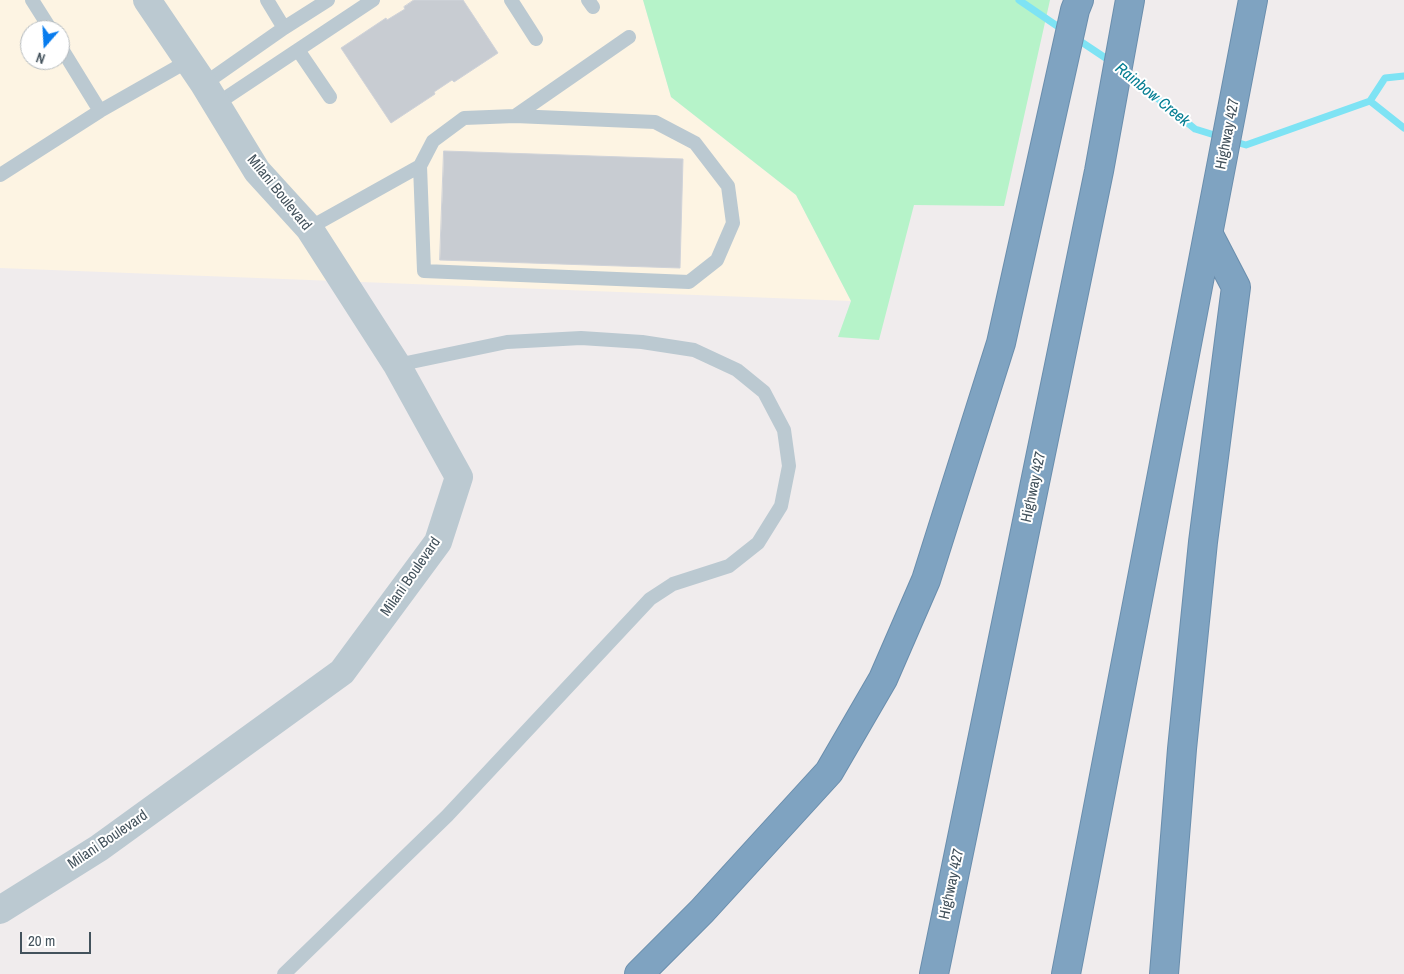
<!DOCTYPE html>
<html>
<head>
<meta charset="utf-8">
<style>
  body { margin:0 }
  #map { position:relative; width:1404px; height:974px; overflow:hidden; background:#f0eced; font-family:"Archivo Narrow",sans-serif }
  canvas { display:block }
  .north { position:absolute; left:20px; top:20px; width:50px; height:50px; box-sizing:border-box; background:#fff; border:1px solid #b4babe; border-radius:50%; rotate:199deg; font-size:14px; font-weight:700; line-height:20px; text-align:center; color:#43525c }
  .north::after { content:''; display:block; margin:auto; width:18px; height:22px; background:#087cee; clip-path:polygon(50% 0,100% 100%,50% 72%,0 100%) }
  .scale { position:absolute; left:20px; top:932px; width:71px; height:22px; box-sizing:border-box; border:2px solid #43525c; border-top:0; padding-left:6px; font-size:15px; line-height:18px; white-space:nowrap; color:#43525c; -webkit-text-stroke:4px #fff; paint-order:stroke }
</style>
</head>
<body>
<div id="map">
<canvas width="1404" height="974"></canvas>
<div class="north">N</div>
<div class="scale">20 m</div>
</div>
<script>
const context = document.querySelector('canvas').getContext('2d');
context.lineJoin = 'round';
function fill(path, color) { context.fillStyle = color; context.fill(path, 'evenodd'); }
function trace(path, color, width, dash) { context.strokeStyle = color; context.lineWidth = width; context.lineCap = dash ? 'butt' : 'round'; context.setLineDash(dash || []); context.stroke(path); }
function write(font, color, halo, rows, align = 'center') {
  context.font = font + ' "Archivo Narrow",sans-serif'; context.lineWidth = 4; context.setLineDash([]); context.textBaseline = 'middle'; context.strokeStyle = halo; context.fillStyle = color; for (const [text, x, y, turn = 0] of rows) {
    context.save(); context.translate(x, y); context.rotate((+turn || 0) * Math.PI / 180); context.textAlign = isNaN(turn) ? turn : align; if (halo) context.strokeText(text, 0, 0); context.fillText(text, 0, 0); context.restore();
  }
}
const commercial = new Path2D(`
  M0,0H643L671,97L796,195L851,301L0,268ZM30,30H60V60H30Z`);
const green = new Path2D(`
  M643,0H1050L1004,206L914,205L879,340L838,337L851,301L796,195L671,97Z`);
const stream = new Path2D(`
  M1019,0L1063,30
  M1074,37L1113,63
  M1124,71L1195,129L1221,137
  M1370,101L1385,78L1404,76
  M1370,101L1404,128
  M1232,141L1246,145L1370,101`);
const building = new Path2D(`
  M414,0H463L498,53L454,82L452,80L434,92L435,94L391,123L341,48L386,18L387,20L405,9L404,7Z
  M444,151L683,159L680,268L440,260Z`);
const lane = new Path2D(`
  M32,0L51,30
  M511,0L536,39
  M588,0L593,7
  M284,28L328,0
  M60,46L100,111
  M298,50L330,97
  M204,84L284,28L267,0
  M215,105L373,0
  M515,116L629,37
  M0,175L100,111L188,61
  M309,228L420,166L424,271L689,282L717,260L733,223L728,186L695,143L655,122L515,116L464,118L433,141L420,166
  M284,974L447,816L650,599L673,584L729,566L758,543L781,506L789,466L784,430L764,392L737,370L694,350L642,342L581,338L507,342L397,365`);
const street = new Path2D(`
  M0,910L99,848L342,672L438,542L459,477L397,365L309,228L257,171L204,84L147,0`);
const highway = new Path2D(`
  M639,974L702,911L829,772L883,679L926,580L1001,343L1075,10L1079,0
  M934,974L1099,171L1130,0
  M1066,974L1253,0
  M1164,974L1182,749L1203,542L1236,287L1209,235`);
const streetNames = [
  ["Highway 427",1228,134,-79],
  ["Milani Boulevard",279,193,51],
  ["Highway 427",1034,487,-78],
  ["Milani Boulevard",411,577,-55],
  ["Milani Boulevard",108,840,-34],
  ["Highway 427",952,884,-78]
];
const waterNames = [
  ["Rainbow Creek",1152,95,39]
];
fill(commercial, '#fdf4e3');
fill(green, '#b6f3c9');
trace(stream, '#7ee3f4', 7);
fill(building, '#c8ccd2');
trace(building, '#d0d3d9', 1);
trace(highway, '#6a8ead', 30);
trace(lane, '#bbc9d1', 14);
trace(street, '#bbc9d1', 28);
trace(highway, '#7fa3c1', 28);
write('15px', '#43525c', '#fff', streetNames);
write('italic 16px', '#037d92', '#fff', waterNames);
</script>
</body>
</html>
